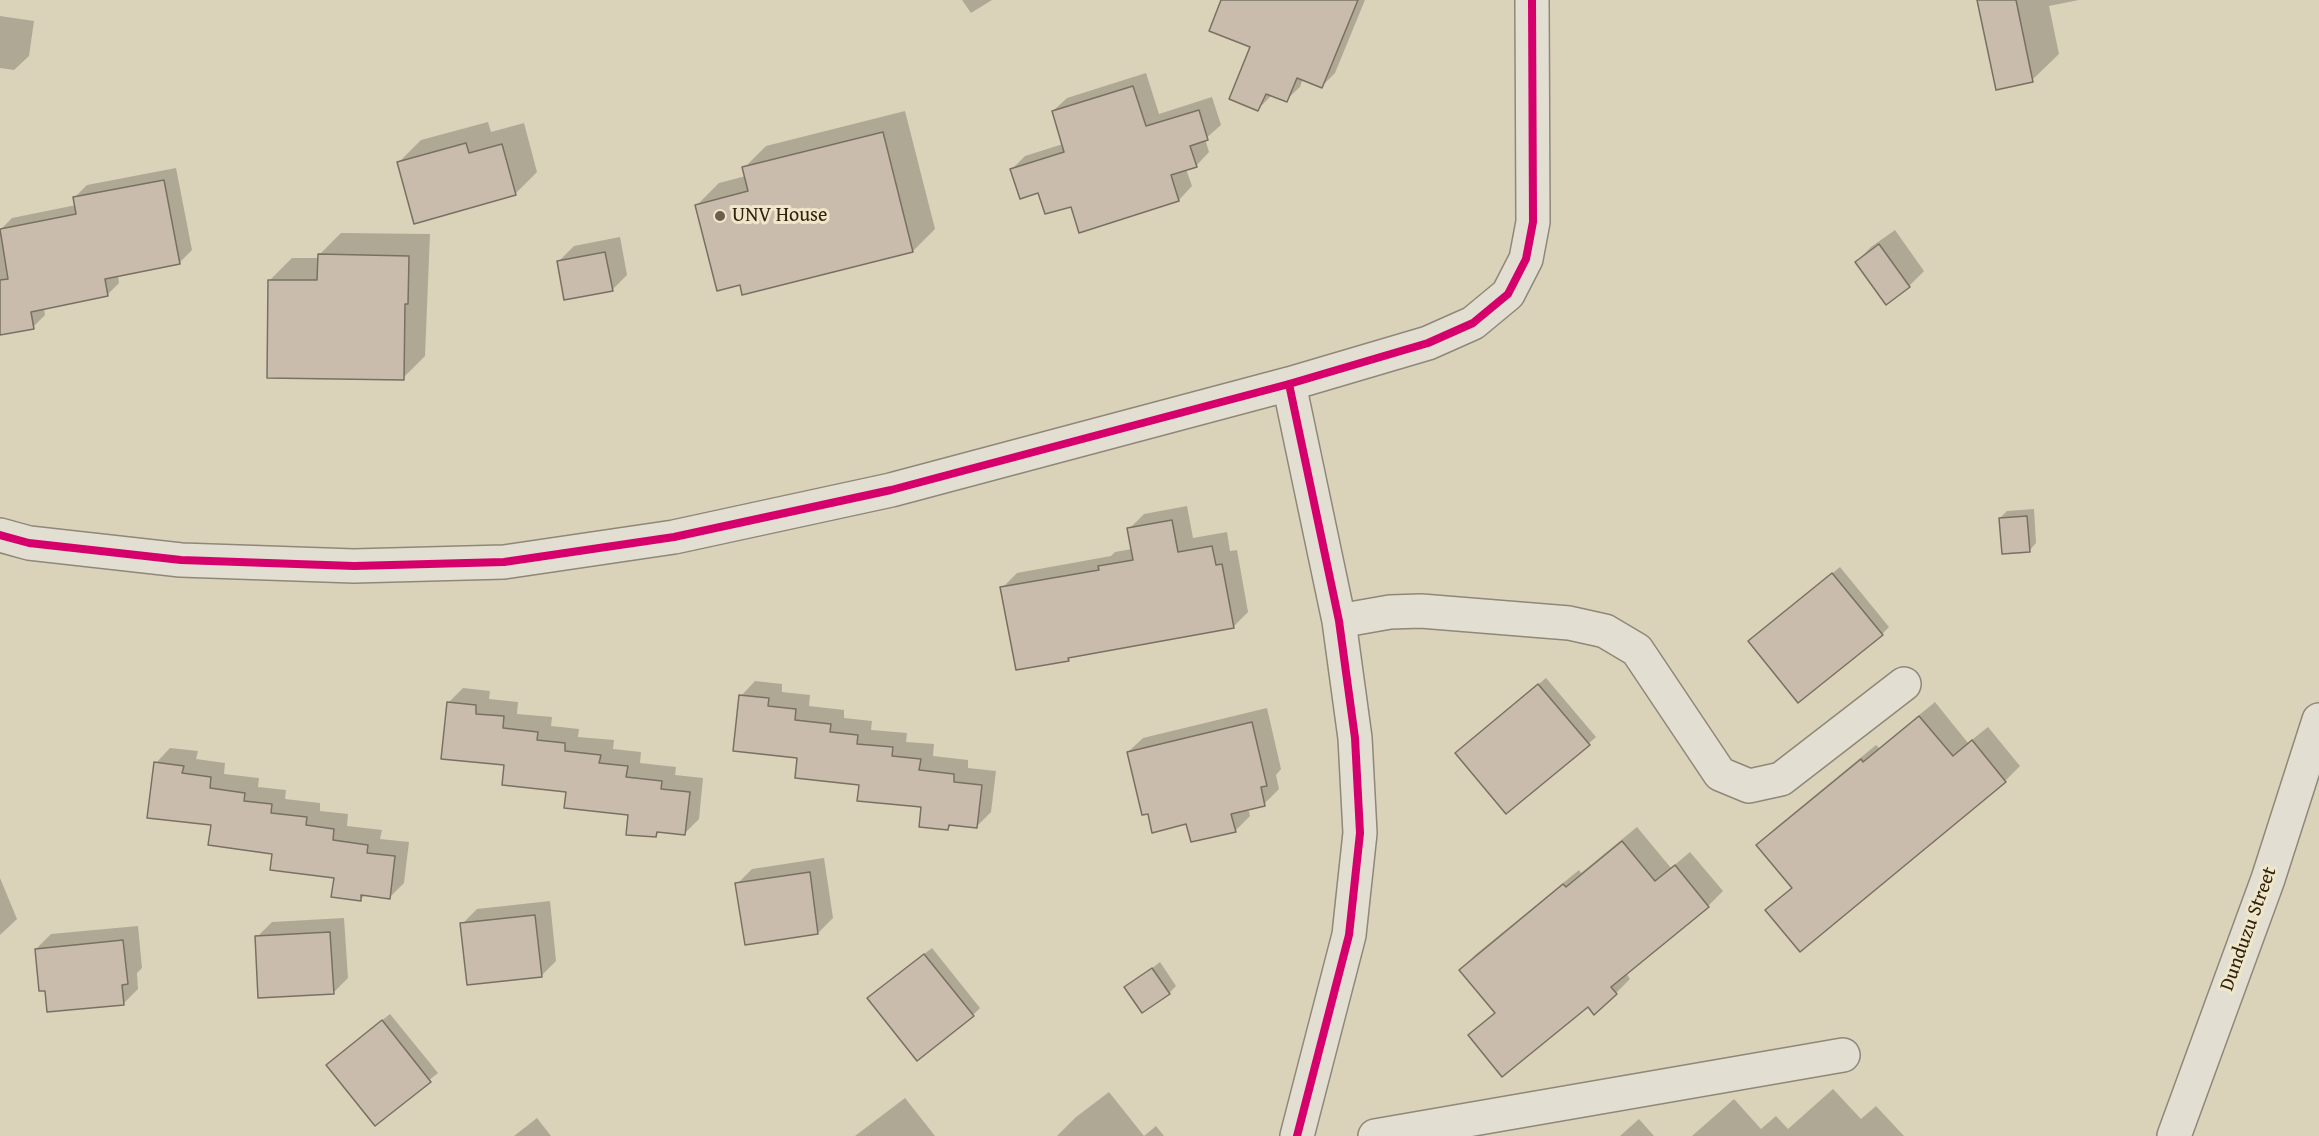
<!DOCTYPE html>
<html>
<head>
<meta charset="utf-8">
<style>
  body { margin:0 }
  canvas { display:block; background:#dad2b9 }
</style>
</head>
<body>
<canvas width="2319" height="1136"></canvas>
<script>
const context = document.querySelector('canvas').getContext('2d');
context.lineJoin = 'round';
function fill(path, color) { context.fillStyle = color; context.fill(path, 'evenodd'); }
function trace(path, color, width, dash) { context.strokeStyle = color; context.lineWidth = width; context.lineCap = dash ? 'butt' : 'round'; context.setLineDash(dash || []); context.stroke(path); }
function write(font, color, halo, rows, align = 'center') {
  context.font = font + ' "Gentium Book Plus",serif'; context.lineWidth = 6; context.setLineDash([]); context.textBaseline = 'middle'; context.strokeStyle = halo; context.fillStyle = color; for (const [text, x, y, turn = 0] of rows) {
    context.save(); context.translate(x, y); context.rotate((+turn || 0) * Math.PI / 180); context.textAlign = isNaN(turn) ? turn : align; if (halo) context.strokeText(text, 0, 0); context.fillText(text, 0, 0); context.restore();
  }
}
const shadow = new Path2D(`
  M962,0H992L971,13Z
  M1223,0H1365L1335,73L1322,86L1303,78L1300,87L1286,100L1272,95L1258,109L1252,46Z
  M1978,0H2079L2049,6L2059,54L2032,80Z
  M0,16L34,21L29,56L14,70L0,68Z
  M1146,73L1159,114L1212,97L1221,125L1205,139L1209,152L1196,166L1186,169L1192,186L1179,200L1080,231L1072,205L1039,191L1012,169L1025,156L1063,144L1053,111L1067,98Z
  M905,111L935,229L913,251L741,283L697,205L719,183L746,176L744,168L766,146Z
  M488,122L491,132L524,123L537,172L515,194L399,162L421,140Z
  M176,168L192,250L180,262L118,275L119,283L107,295L44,308L45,315L33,327L0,334V230L12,218L76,205L75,197L87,185Z
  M1895,230L1924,271L1909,286L1856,262L1871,247Z
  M341,233L430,234L425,356L403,378L270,280L292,258H319V255Z
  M620,237L627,275L612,290L559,261L574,246Z
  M1187,506L1193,538L1227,532L1230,551L1237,550L1248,612L1233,627L1071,656L1068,659L1002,588L1017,573L1111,556L1115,552L1132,549L1129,529L1144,514Z
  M2034,509L2036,543L2029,551L2000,518L2007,511Z
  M1840,567L1889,627L1882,634L1750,641Z
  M1546,678L1596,737L1588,744L1457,753Z
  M755,681L782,684V692L810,695L809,706L844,710V718L872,721L871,730L907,733L906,742L934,744L933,756L968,760V768L996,771L991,812L977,826L952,824L948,829L923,806L861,783L799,757L741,696Z
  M463,688L490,691L489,699L518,702L517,714L552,717L551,726L579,729L578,737L614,740L613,749L641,752L640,763L676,767L675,775L703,778L699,819L685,833L660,831L655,836L630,814L568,790L506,763L448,703Z
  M1935,702L1968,743L1988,727L2020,766L2005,781L1800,950L1767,911L1793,887L1758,845L1773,830L1876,745L1879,748Z
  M1267,708L1281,769L1276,775L1279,789L1264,804L1248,808L1250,816L1235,831L1187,822L1128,752L1143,738Z
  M170,748L198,751L196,759L225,763L224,774L259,778L258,787L286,790L285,799L320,803V811L348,814L347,826L382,830L380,839L409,842L404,883L390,897L366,894L360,900L335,876L274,853L213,824L156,763Z
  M1637,827L1671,868L1690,852L1723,891L1708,906L1626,973L1630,979L1616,993L1588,1005L1470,1035L1495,1012L1461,970L1475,955L1579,870L1581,873Z
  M824,858L833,918L818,933L737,884L752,869Z
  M0,878L17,919L0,935Z
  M550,901L556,961L541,976L462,924L477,909Z
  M344,918L348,978L333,993L257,937L272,922Z
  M138,926L142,968L137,973L138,989L123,1004L46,989L36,949L51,934Z
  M932,948L980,1008L973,1015L876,991Z
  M1160,962L1176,986L1169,993L1126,988Z
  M390,1014L438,1073L375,1124L335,1058Z
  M1833,1089L1861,1119L1876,1106L1904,1136H1692L1734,1099L1761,1129L1776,1116L1788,1129Z
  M1109,1092L1144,1136L1156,1126L1164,1136H1057L1076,1117Z
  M905,1098L935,1136H855Z
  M537,1118L551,1136H514Z
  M1639,1119L1654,1136H1620Z`);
const building = new Path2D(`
  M1221,0H1358L1322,88L1297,78L1287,102L1266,94L1258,111L1229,99L1250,47L1209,31Z
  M1977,0H2016L2033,82L1996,90Z
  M1133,86L1146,126L1199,110L1208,140L1190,146L1197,167L1171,175L1179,201L1079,233L1071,207L1045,214L1038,193L1020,199L1010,169L1064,152L1052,111Z
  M883,132L913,252L742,295L740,285L717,291L695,205L748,191L742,167Z
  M466,143L469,153L502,144L516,195L414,224L397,162Z
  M164,180L180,264L105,279L108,296L31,312L34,329L0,335V280L8,279L0,229L76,214L73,197Z
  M1879,244L1910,287L1886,305L1855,262Z
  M605,252L613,291L564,300L557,261Z
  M318,254L409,256L408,304H405L404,380L267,378L268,280H317Z
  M2027,516L2030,552L2002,554L1999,518Z
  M1172,520L1178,552L1212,546L1216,565L1222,564L1234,628L1068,658L1069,661L1016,670L1000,587L1099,570L1098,566L1133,560L1127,528Z
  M1832,573L1883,635L1798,703L1748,641Z
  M1538,684L1590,745L1506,814L1455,753Z
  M739,695L769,698L768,706L796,709L795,720L831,724L830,732L858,735L857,744L893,747L892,756L921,759L919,770L954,774V782L982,785L977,828L949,825L948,830L919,827L921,807L857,801L859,785L795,778L797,758L733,751Z
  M447,702L476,705V714L504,716L503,728L538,732L537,740L565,743V751L601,755L599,763L628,766L626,777L662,781L661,789L690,792L685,835L657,832L656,837L626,835L628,815L564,808L566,792L502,785L504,765L441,759Z
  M1919,716L1953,756L1972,740L2006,782L1800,952L1765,910L1792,888L1756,845L1861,759L1863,762Z
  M1252,722L1267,786L1261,787L1265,806L1231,814L1236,832L1191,842L1186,824L1152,833L1148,814L1142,815L1127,752Z
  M154,762L184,766L182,773L211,777L210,788L245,793L244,801L272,804L271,813L307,817L306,825L334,829L333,840L368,845L367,853L395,856L390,899L361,895V901L331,897L334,878L270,870L272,854L208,845L211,825L147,818Z
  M1622,841L1655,881L1675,865L1709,907L1611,987L1617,994L1594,1015L1588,1007L1502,1077L1468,1035L1495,1013L1459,970L1563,884L1566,887Z
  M810,872L818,934L745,945L735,883Z
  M535,915L542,977L467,985L460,923Z
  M330,932L334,994L258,998L255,936Z
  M123,940L128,984L122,985L124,1005L47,1012L45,991H39L35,949Z
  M924,954L974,1016L917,1061L867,998Z
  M1152,968L1170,994L1142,1013L1124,987Z
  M382,1020L431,1082L375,1126L326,1065Z`);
const minor = new Path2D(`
  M1289,384L1339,621L1355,738L1360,833L1349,935L1297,1136
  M0,535L29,543L181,560L354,566L504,562L674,537L891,490L1289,384L1428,343L1473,323L1508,294L1526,259L1533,222L1532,0
  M1339,621L1390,612L1421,611L1569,623L1605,631L1637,650L1720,774L1749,786L1781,779L1904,684
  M1375,1136L1843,1055
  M2174,1136L2268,879L2319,720`);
const cycleway = new Path2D(`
  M1289,384L1339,621L1355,738L1360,833L1349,935L1297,1136
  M0,535L29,543L181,560L354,566L504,562L674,537L891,490L1289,384L1428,343L1473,323L1508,294L1526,259L1533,222L1532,0`);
const markers = [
  [720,216,6,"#6d5e4b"]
];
const poiNames = [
  ["UNV House",732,216]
];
const streetNames = [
  ["Dunduzu Street",2249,929,-70]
];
fill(shadow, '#0003');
fill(building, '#cabcac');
trace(building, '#787162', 1.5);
trace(minor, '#8f8879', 36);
trace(minor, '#e2ded1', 33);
trace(cycleway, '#d6006c', 8);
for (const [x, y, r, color] of markers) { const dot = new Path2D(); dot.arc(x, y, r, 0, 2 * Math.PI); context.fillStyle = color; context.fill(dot); trace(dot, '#efe7c9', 2); }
write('20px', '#322010', '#efe7c9', poiNames, 'left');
write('20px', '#322010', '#efe7c9', streetNames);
</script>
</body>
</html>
